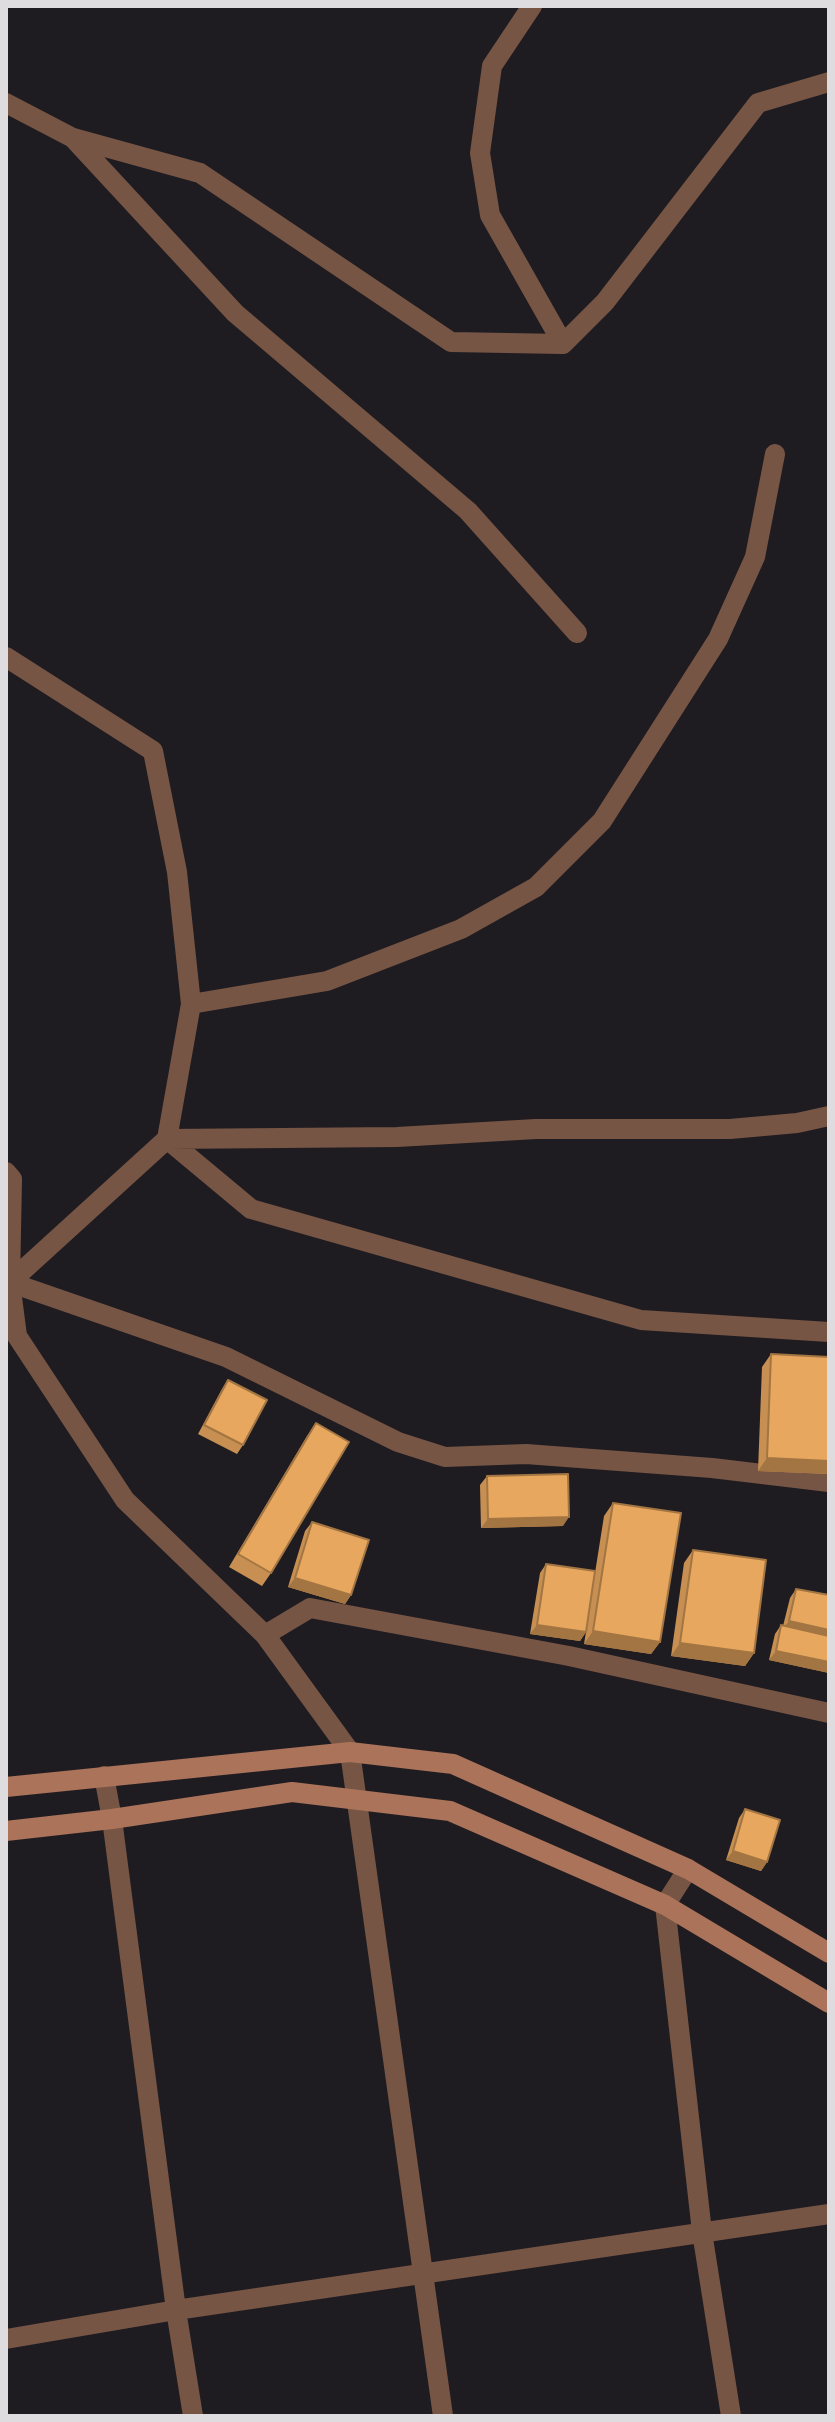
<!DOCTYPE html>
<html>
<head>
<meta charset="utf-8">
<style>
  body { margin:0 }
  #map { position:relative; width:835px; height:2422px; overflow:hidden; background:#1f1c21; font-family:"Fira Sans",sans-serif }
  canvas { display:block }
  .frame { position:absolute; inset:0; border:8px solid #dedcdf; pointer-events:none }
</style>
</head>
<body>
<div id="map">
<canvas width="835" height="2422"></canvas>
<div class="frame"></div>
</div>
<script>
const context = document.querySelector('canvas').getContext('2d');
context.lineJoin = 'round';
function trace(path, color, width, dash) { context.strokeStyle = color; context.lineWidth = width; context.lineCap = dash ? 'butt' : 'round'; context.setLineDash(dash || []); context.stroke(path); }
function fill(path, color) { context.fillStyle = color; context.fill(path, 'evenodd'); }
const street = new Path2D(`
  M532,6L492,66L480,153L490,215L563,344
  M6,103L73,138L200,173L451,342L563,344L605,302L758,103L829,82
  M73,138L235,313L468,511L577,633
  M6,657L153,751L177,872L191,1004L167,1139L10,1282
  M191,1004L327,981L461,929L536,887L602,821L718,639L755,557L775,454
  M167,1139L251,1209L641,1320L829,1332
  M167,1139L397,1137L536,1129H730L797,1123L829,1116
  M6,1172L12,1179L10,1282L17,1336L125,1500L265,1635L350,1752L443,2416
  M6,1281L226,1357L398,1442L445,1457L526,1454L712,1468L829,1482
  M265,1635L310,1608L569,1656L829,1713
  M104,1776L112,1819L176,2310L193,2416
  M688,1869L665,1905L702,2232L731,2416
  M6,2339L176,2310L829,2214`);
const secondary = new Path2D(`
  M6,1787L350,1752L453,1764L688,1869L829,1953
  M6,1831L112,1819L292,1792L450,1811L665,1905L829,2003`);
const wall = new Path2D(`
  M771,1354L829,1474L758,1471L762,1367Z
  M228,1380L243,1445L237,1454L198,1434L222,1389Z
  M316,1423L271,1573L262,1586L229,1567L307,1436Z
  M487,1476L563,1526L481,1528L480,1485Z
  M613,1503L660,1642L651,1654L584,1644L586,1632L580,1641L530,1634L540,1573L546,1564L586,1630L604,1516Z
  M312,1522L351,1595L345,1604L288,1587L305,1531Z
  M693,1550L754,1653L745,1666L671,1656L684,1563Z
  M796,1589L829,1595V1673L769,1660L775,1634L781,1625L783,1626L790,1598Z
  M745,1809L767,1862L761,1871L726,1860L739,1818Z`);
const shadedWall = new Path2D(`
  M767,1458L829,1461V1474L758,1471Z
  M569,1517L563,1526L481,1528L488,1519Z
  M295,1578L351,1595L345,1604L288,1587Z
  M789,1621L829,1630V1640L782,1630Z
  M537,1625L586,1632L580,1641L530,1634Z
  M593,1631L660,1642L651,1654L584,1644Z
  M680,1643L754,1653L745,1666L671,1656Z
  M776,1651L829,1662V1673L769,1660Z
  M733,1851L767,1862L761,1871L726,1860Z`);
const building = new Path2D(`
  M771,1354L829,1357V1461L767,1458Z
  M228,1380L267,1400L243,1445L204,1425Z
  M316,1423L349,1442L271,1573L238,1554Z
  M568,1474L569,1517L488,1519L487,1476Z
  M613,1503L681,1513L660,1642L593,1631Z
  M312,1522L369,1540L351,1595L295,1578Z
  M693,1550L766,1560L754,1653L680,1643Z
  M546,1564L595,1571L586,1632L537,1625Z
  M796,1589L829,1595V1630L789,1621Z
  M781,1625L829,1636V1662L776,1651Z
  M745,1809L780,1820L767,1862L733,1851Z`);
trace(street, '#775545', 20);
trace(secondary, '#ab735a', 20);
fill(wall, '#c79052');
fill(shadedWall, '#a27542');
fill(building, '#e7a75f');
trace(building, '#a27542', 2);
</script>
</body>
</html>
